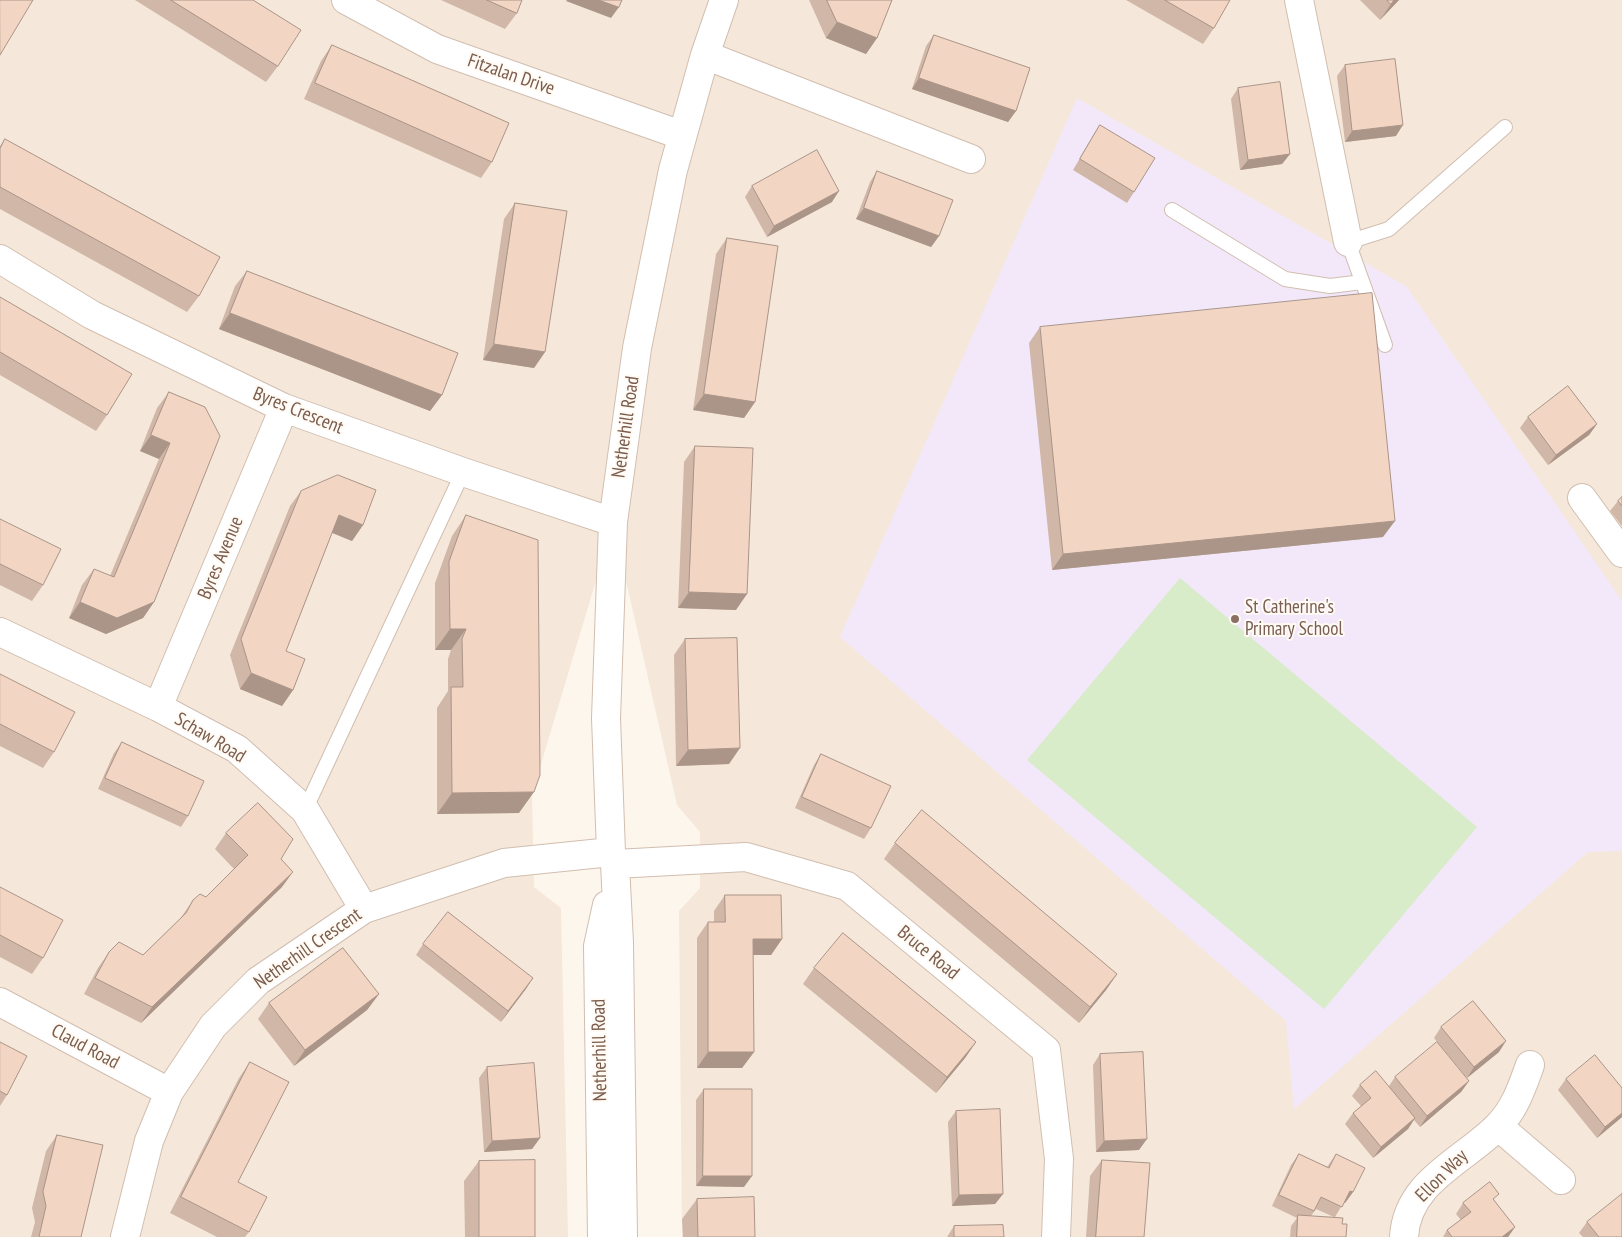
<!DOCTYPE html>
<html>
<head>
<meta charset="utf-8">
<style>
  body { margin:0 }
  canvas { display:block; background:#fdf6ec }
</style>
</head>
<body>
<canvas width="1622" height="1237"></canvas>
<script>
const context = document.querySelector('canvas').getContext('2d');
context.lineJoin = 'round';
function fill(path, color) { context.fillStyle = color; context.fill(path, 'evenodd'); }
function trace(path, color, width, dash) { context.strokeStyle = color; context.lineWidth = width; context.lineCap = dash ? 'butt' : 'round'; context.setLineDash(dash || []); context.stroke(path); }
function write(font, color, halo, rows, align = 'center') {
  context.font = font + ' "PT Sans Narrow",sans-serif'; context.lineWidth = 4; context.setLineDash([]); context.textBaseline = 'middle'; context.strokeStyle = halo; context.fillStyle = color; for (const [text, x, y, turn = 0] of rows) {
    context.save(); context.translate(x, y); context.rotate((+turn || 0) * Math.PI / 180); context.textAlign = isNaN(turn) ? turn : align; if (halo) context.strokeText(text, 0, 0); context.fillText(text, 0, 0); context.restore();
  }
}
const residential = new Path2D(`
  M0,0H1622V1237H682L679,911L700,888V832L677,805L613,524L532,794L534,887L561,908L568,1237H0Z`);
const education = new Path2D(`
  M1077,98L1407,287L1622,601V851L1588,852L1294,1109L1286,1021L840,637Z`);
const green = new Path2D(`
  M1180,578L1477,827L1324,1009L1027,760Z`);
const service = new Path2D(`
  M1172,210L1285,279L1330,286L1362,282
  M1385,345L1348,242L1389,229L1505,127
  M305,810L463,472`);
const minor = new Path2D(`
  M346,0L437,49L681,135
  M1299,0L1348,242
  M705,55L971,159
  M0,259L92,315L284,408L463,472L613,522
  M1582,498L1622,553
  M0,632L158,707L237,749L305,810L364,909
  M158,707L284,408
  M615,864L746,857L847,886L1046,1050L1059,1159L1056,1237
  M0,1002L169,1092
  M1498,1126L1561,1180
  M125,1237L149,1141L169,1092L213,1026L258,981L364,909L504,863L611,852
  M602,1237L598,946L607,905
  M623,1237L619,943L615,864L611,852L606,718L613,522L637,348L673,170L705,55L724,0
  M1404,1237C1407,1181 1464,1161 1498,1126C1515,1109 1522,1087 1530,1065`);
const wall = new Path2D(`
  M135,0H253L278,66L266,82Z
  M441,0H522L517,13L505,29Z
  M809,0H892L877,38L866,54L826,38Z
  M1126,0H1230L1214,28L1203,44Z
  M1360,0H1399L1380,20Z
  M934,35L1016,111L1008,122L912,89L926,46Z
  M332,45L492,162L481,178L304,99L321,61Z
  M1345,65L1396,136L1345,142L1337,76Z
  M1238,88L1290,154L1282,164L1240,170L1231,99Z
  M1100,125L1134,192L1127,203L1073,170L1093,136Z
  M5,139L199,296L187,312L0,209V146Z
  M877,171L939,236L931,247L856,219L870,182Z
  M752,186L832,202L767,237L745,197Z
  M515,203L545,352L534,368L483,360L504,219Z
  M727,238L755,402L744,418L693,410L716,254Z
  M247,271L442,395L430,411L219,329L235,286Z
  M0,297L107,415L96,431L0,375Z
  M1040,327L1383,537L1052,570L1029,343Z
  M169,392L205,407L154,602L143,618L106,634L69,618L82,585L94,569L110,576L159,459L140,451L157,408Z
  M1528,417L1597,424L1589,435L1548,465L1520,428Z
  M695,446L736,610L678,608L684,462Z
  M301,491L363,525L352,541L332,533L286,651L293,690L282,706L240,689L230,655L290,506Z
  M1622,497V526L1610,511L1618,501Z
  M466,515L519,813L437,814V708L448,691V659L451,650H435V583L452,536Z
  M0,519L43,585L32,601L0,585Z
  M685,639L729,764L676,766L674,655Z
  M0,674L54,752L43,768L0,746Z
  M122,742L188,816L181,827L98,789L114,753Z
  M821,754L871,828L864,839L795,808L814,765Z
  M226,833L281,859L282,887L141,1023L84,994L98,968L109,952L143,955L180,919L193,900L206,897L234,869L215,849Z
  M895,843L1117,974L1106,990L1079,1023L884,859Z
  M0,887L43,958L32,974L0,957Z
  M725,895L782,939L771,955H753L754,1052L742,1068H697V938L708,922H714V911Z
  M423,944L533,978L501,1022L416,955Z
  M814,968L976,1042L965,1058L936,1093L803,984Z
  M379,994L367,1010L294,1066L258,1019L269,1003Z
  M1441,1027L1499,1052L1467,1078L1434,1038Z
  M0,1042L7,1095L0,1106Z
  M1100,1054L1139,1150L1096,1152L1093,1065Z
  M250,1062L238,1182L249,1232L245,1237H217L170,1213L239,1078Z
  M487,1067L540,1138L532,1149L484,1152L479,1078Z
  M1395,1077L1469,1081L1461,1092L1420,1127L1414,1120L1408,1129L1373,1158L1345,1124L1353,1113L1361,1106L1352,1096L1360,1085L1389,1086Z
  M1566,1079L1622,1117L1597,1138L1558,1090Z
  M704,1089L744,1187L696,1186V1100Z
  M956,1111L1003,1194L995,1204L952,1206L948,1122Z
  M57,1135L81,1237H31L35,1222L32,1208L46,1151Z
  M1299,1154L1327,1167L1336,1154L1353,1192L1345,1203L1344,1202L1335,1217L1342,1224L1346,1237H1290L1291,1226L1297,1218L1272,1206L1291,1165ZM1316,1209L1334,1217L1311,1216Z
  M1102,1160L1144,1237H1086L1090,1176Z
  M479,1161L535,1237H465L464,1181Z
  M697,1199L755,1237H683L682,1219Z
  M1494,1201L1515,1227L1508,1237H1443L1447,1230L1461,1220L1456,1214L1463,1203Z
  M1587,1222L1622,1237H1583L1579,1233Z
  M954,1226L1004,1237H947Z`);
const shadedWall = new Path2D(`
  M567,0H599L619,7L611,18L566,1Z
  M1394,0H1399L1380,20L1391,4Z
  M837,22L877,38L866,54L826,38Z
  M919,78L1016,111L1008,122L912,89Z
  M1403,125L1396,136L1345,142L1352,131Z
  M1290,154L1282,164L1240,170L1248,160Z
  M839,191L832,202L767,237L774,226Z
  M864,208L939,236L931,247L856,219Z
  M230,313L442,395L430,411L219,329Z
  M494,344L545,352L534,368L483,360Z
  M704,394L755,402L744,418L693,410Z
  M1597,424L1589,435L1548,465L1556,455Z
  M151,435L170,443L159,459L140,451Z
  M339,515L363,525L352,541L328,531Z
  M1395,521L1383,537L1052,570L1063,554Z
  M689,592L747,594L736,610L678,608Z
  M80,602H154L143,618L106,634L69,618Z
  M450,629H466L451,650H435Z
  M251,673L293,690L282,706L240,689Z
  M740,748L729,764L676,766L688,750Z
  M534,792L519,813L437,814L452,793Z
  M293,872L282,887L141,1023L152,1007Z
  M753,939H782L771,955H742Z
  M1117,974L1106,990L1079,1023L1090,1007Z
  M533,978L526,989L501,1022L508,1011Z
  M379,994L367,1010L294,1066L305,1050Z
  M1506,1041L1499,1052L1467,1078L1474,1067Z
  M976,1042L965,1058L936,1093L947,1077Z
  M708,1052H754L742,1068H697Z
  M1469,1081L1461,1092L1420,1127L1427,1116Z
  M1622,1113V1117L1597,1138L1605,1127Z
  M1415,1118L1408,1129L1373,1158L1381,1147Z
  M540,1138L532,1149L484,1152L492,1141Z
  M1147,1139L1139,1150L1096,1152L1104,1141Z
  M703,1176H752L744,1187L696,1186Z
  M1350,1191L1353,1192L1345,1203L1342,1201Z
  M1003,1194L995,1204L952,1206L959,1195Z
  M1515,1227L1508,1237H1502Z`);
const building = new Path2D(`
  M0,0H33L0,55Z
  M171,0H253L301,30L278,66Z
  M487,0H522L517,13Z
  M599,0H622L619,7Z
  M827,0H892L877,38L837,22Z
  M1165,0H1230L1214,28Z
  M1387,0H1394L1391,4Z
  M934,35L1030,68L1016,111L919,78Z
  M332,45L509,123L492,162L315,83Z
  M1395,59L1403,125L1352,131L1345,65Z
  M1280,82L1290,154L1248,160L1238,88Z
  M1100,125L1155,158L1134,192L1080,159Z
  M5,139L220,257L199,296L0,187V149Z
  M817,150L839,191L774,226L752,186Z
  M877,171L953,200L939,236L864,208Z
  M515,203L567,211L545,352L494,344Z
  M727,238L778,246L755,402L704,394Z
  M247,271L458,353L442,395L230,313Z
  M1372,293L1395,521L1063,554L1040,327Z
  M0,297L132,374L107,415L0,352Z
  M1568,386L1597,424L1556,455L1528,417Z
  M169,392L205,407L220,436L154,602L117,618L80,602L94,569L114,577L170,443L151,435Z
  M695,446L753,448L747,594L689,592Z
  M338,475L376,490L363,525L339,515L286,651L305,659L293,690L251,673L241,639L301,491Z
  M1622,497V506L1618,501Z
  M466,515L538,540L540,775L534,792L452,793L451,687H463L462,639L466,629H450L449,562Z
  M0,519L61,549L43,585L0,564Z
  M737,638L740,748L688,750L685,639Z
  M0,674L75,712L54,752L0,724Z
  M122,742L204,781L188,816L105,778Z
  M821,754L891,786L871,828L802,797Z
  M258,803L293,839L281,859L293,872L152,1007L95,978L109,952L119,942L143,955L186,913L193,900L200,894L206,897L248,855L226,833Z
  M922,810L1117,974L1090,1007L895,843Z
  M0,887L63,920L43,958L0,935Z
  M725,895H781L782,939H753L754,1052H708V922H725Z
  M448,912L533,978L508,1011L423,944Z
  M843,933L976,1042L947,1077L814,968Z
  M343,948L379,994L305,1050L269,1003Z
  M1473,1001L1506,1041L1474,1067L1441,1027Z
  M0,1042L27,1056L7,1095L0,1091Z
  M1437,1042L1469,1081L1427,1116L1395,1077Z
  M1143,1052L1147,1139L1104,1141L1100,1054Z
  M1595,1055L1622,1088V1113L1605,1127L1566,1079Z
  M250,1062L289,1082L238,1182L267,1197L249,1232L181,1197Z
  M534,1063L540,1138L492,1141L487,1067Z
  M1376,1071L1415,1118L1381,1147L1353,1113L1371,1098L1360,1085Z
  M704,1089H752V1176H703Z
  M1000,1109L1003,1194L959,1195L956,1111Z
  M57,1135L103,1145L81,1237H39L46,1206L43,1192Z
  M1299,1154L1329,1168L1336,1154L1365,1168L1353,1192L1350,1191L1342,1207L1321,1197L1314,1211L1279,1195Z
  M535,1160V1237H479V1161Z
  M1102,1160L1150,1163L1144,1237H1096Z
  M1490,1182L1499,1194L1493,1199L1515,1227L1502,1237H1452L1447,1230L1471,1212L1463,1203Z
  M1622,1194V1237H1599L1587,1222Z
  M754,1197L755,1237H698L697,1199Z
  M1298,1215L1343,1218L1342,1224H1347L1346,1237H1297Z
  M1003,1225L1004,1237H954V1226Z`);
const markers = [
  [1235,619,5,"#8d6e63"]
];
const streetNames = [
  ["Fitzalan Drive",511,75,19],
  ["Byres Crescent",298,411,22],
  ["Netherhill Road",626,427,-82],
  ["Byres Avenue",221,558,-67],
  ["Schaw Road",210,738,31],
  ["Netherhill Crescent",308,949,-35],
  ["Bruce Road",928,953,39],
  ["Claud Road",85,1047,28],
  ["Netherhill Road",600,1050,-91],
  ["Ellon Way",1442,1176,-45]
];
const educationNames = [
  ["St Catherine's",1245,608],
  ["Primary School",1245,630]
];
fill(residential, '#f5e8da');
fill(education, '#f3e8fa');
fill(green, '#d8ecc9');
trace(service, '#d1beb0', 16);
trace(minor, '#d1beb0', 30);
trace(service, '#fff', 14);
trace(minor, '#fff', 28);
fill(wall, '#d1b7a8');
fill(shadedWall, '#aa9588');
fill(building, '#f3d5c3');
trace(building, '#aa9588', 1);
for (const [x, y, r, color] of markers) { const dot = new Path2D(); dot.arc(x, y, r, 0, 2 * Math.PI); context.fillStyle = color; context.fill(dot); trace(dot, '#fffaf3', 2); }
write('19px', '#7a5c4d', '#fffaf3', streetNames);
write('19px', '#785e54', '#fffaf3', educationNames, 'left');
</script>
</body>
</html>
